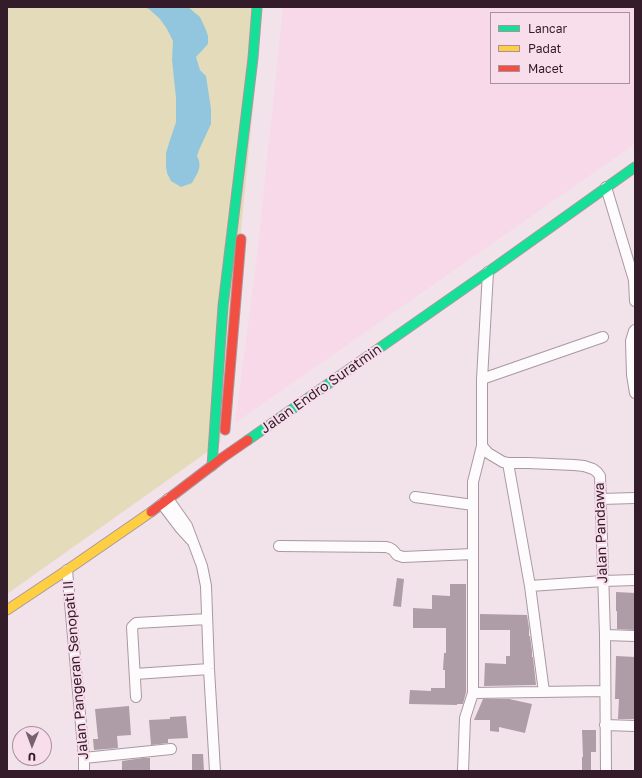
<!DOCTYPE html>
<html>
<head>
<meta charset="utf-8">
<style>
  body { margin:0 }
  #map { position:relative; width:642px; height:778px; overflow:hidden; background:#f2e3eb; font-family:"Golos Text",sans-serif }
  canvas { display:block }
  .frame { position:absolute; inset:0; border:8px solid #341c2a; pointer-events:none }
  .legend { position:absolute; left:490px; top:12px; width:140px; height:72px; box-sizing:border-box; background:#f8ddeb; border:1px solid #aa909e; margin:0; padding:5px 7px; list-style:none; font-size:12px; color:#341c2a }
  .legend li { display:flex; align-items:center; gap:8px; height:20px }
  .legend b { width:20px; border:1px solid #aa909e }
  .north { position:absolute; left:12px; top:726px; width:40px; height:40px; box-sizing:border-box; background:#f8ddeb; border:1px solid #aa909e; border-radius:50%; rotate:181deg; font-size:11px; font-weight:700; line-height:16px; text-align:center; color:#341c2a }
  .north::after { content:''; display:block; margin:auto; width:14px; height:18px; background:#76626e; clip-path:polygon(50% 0,100% 100%,50% 72%,0 100%) }
</style>
</head>
<body>
<div id="map">
<canvas width="642" height="778"></canvas>
<div class="frame"></div>
<ul class="legend">
<li><b style="height:5px;background:#16e098"></b>Lancar</li>
<li><b style="height:5px;background:#ffcf43"></b>Padat</li>
<li><b style="height:5px;background:#f24e42"></b>Macet</li>
</ul>
<div class="north">U</div>
</div>
<script>
const context = document.querySelector('canvas').getContext('2d');
context.lineJoin = 'round';
function fill(path, color) { context.fillStyle = color; context.fill(path, 'evenodd'); }
function trace(path, color, width, dash) { context.strokeStyle = color; context.lineWidth = width; context.lineCap = dash ? 'butt' : 'round'; context.setLineDash(dash || []); context.stroke(path); }
function write(font, color, halo, rows, align = 'center') {
  context.font = font + ' "Golos Text",sans-serif'; context.lineWidth = 4; context.setLineDash([]); context.textBaseline = 'middle'; context.strokeStyle = halo; context.fillStyle = color; for (const [text, x, y, turn = 0] of rows) {
    context.save(); context.translate(x, y); context.rotate((+turn || 0) * Math.PI / 180); context.textAlign = isNaN(turn) ? turn : align; if (halo) context.strokeText(text, 0, 0); context.fillText(text, 0, 0); context.restore();
  }
}
const built = new Path2D(`
  M283,7H635V144L235,423L258,248ZM491,13H629V83H491Z`);
const green = new Path2D(`
  M7,7H263L220,443L7,594Z`);
const water = new Path2D(`
  M144,7H188L200,17L206,30L208,36V44L196,57L200,70L206,76L211,109V124L199,150L197,156C203,167 197,174 192,183L181,187L171,181L167,173L166,166V153L171,137L176,122V98L172,60L173,41L167,29L160,19L149,9Z`);
const building = new Path2D(`
  M397,578L404,579L401,607L393,606Z
  M450,584H466V692L463,704H457V705L409,704L410,690L431,691V688H445V670H443L444,653H446V628H413V608L432,609V595L450,596Z
  M616,592L635,593V630L617,629V611H616Z
  M480,614L527,615L529,628V636H530L532,651V657H533L536,685L484,686L485,663L506,664V656H510V630H480Z
  M616,656L635,657V699H634V719H618L619,699H615Z
  M483,699H509L532,704L525,733L499,727V732L490,731V720H474Z
  M129,706L131,735L117,736L118,748L94,750L93,739H98L95,709Z
  M186,716L188,738L168,739V743L151,745L149,720L170,719V717Z
  M582,730H596V752H591V771H582V757H583Z
  M192,754H203L204,771H192Z
  M143,758H150V771H122V761Z`);
const street = new Path2D(`
  M606,187L634,280L635,301
  M488,272L482,379V446L488,453L503,462L508,463H528L574,465L584,466L593,469L597,472L600,476L605,635L606,771
  M635,330L634,331L631,341L632,375L635,393
  M482,379L603,337
  M508,463L530,586L544,692
  M415,497L473,505
  M168,499L187,526L202,566L206,586L209,669L215,771
  M601,499L635,498
  M162,504L181,529L191,540
  M279,546L386,547C392,548 394,551 397,555L403,557L473,554
  M67,570L84,758V771
  M530,586L603,581L635,580
  M605,635L635,636
  M135,674L209,669
  M473,693L605,691
  M136,697L132,627L136,623L207,619
  M605,725L635,726
  M84,758L171,749
  M463,771L465,718L473,693V482L482,446`);
const fast = new Path2D(`
  M248,440L488,272L635,167
  M212,466L223,306L253,58L257,7`);
const slow = new Path2D(`
  M7,610L67,570L151,512`);
const jam = new Path2D(`
  M225,430L241,239
  M151,512L222,458L248,440`);
const streetNames = [
  ["Jalan Endro Suratmin",321,389,-35],
  ["Jalan Pandawa",601,533,-92],
  ["Jalan Pangeran Senopati II",76,670,-95]
];
fill(built, '#f8d9e9');
fill(green, '#e4dbbb');
fill(water, '#91c6de');
fill(building, '#ae9ca6');
trace(street, '#a998a1', 12);
trace(fast, '#a998a1', 11);
trace(slow, '#a998a1', 11);
trace(jam, '#a998a1', 11);
trace(street, '#fdfbfc', 10);
trace(fast, '#16e098', 9);
trace(slow, '#ffcf43', 9);
trace(jam, '#f24e42', 9);
write('14px', '#341c2a', '#f8ddeb', streetNames);
</script>
</body>
</html>
